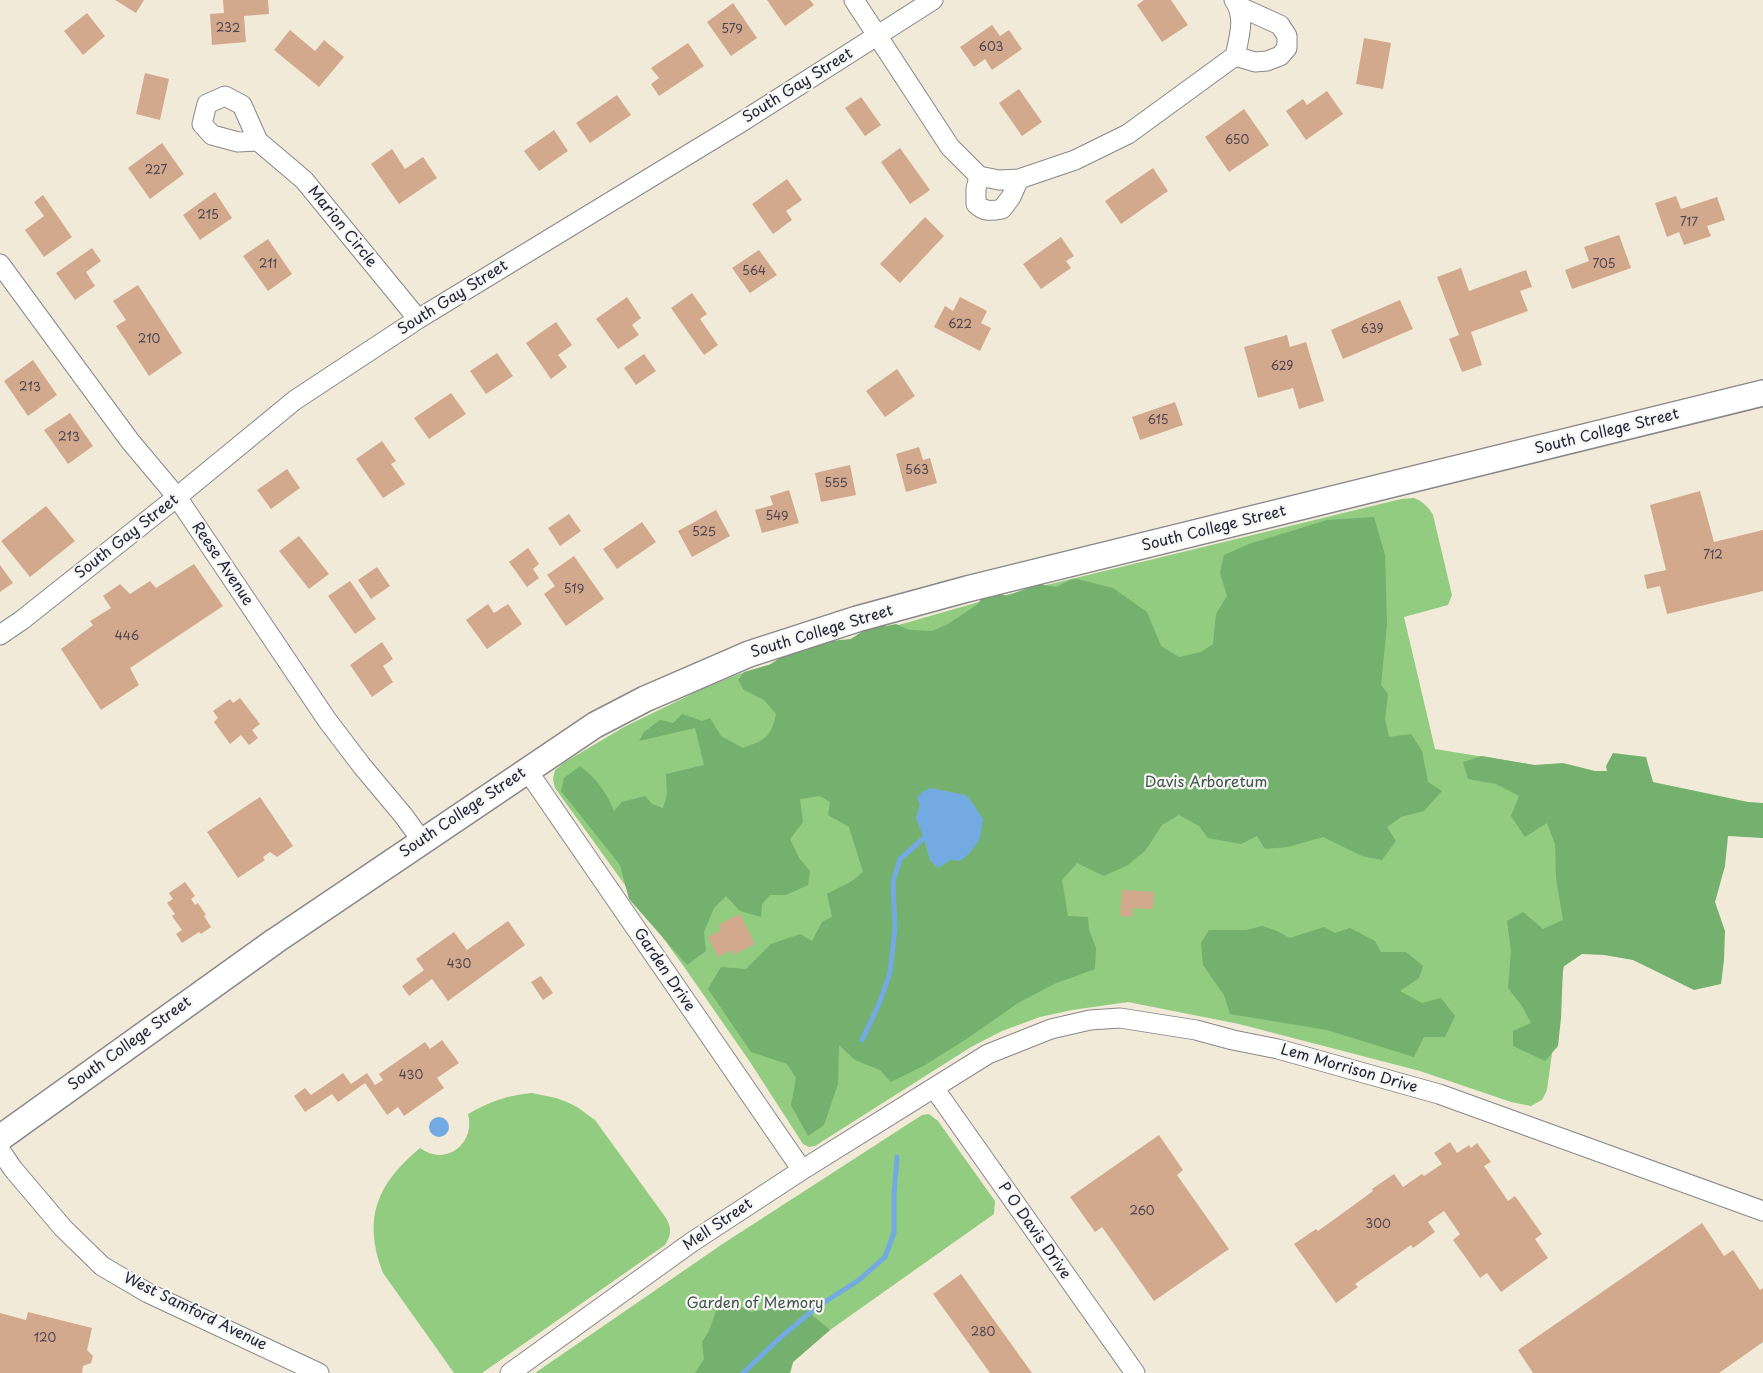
<!DOCTYPE html>
<html>
<head>
<meta charset="utf-8">
<style>
  body { margin:0 }
  canvas { display:block; background:#f2ead8 }
</style>
</head>
<body>
<canvas width="1763" height="1373"></canvas>
<script>
const context = document.querySelector('canvas').getContext('2d');
context.lineJoin = 'round';
function fill(path, color) { context.fillStyle = color; context.fill(path, 'evenodd'); }
function trace(path, color, width, dash) { context.strokeStyle = color; context.lineWidth = width; context.lineCap = dash ? 'butt' : 'round'; context.setLineDash(dash || []); context.stroke(path); }
function write(font, color, halo, rows, align = 'center') {
  context.font = font + ' "Playpen Sans",sans-serif'; context.lineWidth = 4.5; context.setLineDash([]); context.textBaseline = 'middle'; context.strokeStyle = halo; context.fillStyle = color; for (const [text, x, y, turn = 0] of rows) {
    context.save(); context.translate(x, y); context.rotate((+turn || 0) * Math.PI / 180); context.textAlign = isNaN(turn) ? turn : align; if (halo) context.strokeText(text, 0, 0); context.fillText(text, 0, 0); context.restore();
  }
}
const green = new Path2D(`
  M1414,498C1423,502 1428,506 1433,515L1452,595L1448,605L1404,617L1435,749L1534,765L1588,789L1547,1090L1542,1100L1531,1106L1511,1102L1420,1071L1239,1024L1128,1002L1072,1010L1040,1017L1002,1031L971,1047L815,1146L809,1147L803,1144L750,1062L687,971L555,788L553,779L555,770L565,762L624,727L702,689L736,675L860,636L993,598L1401,499Z
  M532,1093L556,1098L567,1102L577,1107L595,1120L666,1218C672,1228 671,1236 665,1245L482,1373H454L383,1273C362,1218 377,1184 420,1148C445,1167 476,1144 468,1114C489,1102 508,1095 532,1093Z
  M929,1114L938,1121L995,1201L994,1214L830,1330L793,1362L790,1373H535L724,1243L922,1115Z`);
const forest = new Path2D(`
  M1374,517L1385,555L1387,624L1381,685L1388,694L1385,719L1389,737L1411,734L1422,751L1428,782L1442,791L1424,811L1401,817L1387,827L1396,841L1382,860L1362,856L1323,837L1288,847L1265,849L1257,836L1241,844L1208,838L1199,826L1179,815L1162,825L1145,851L1128,865L1104,876L1077,863L1062,880L1068,916L1088,917L1089,930L1096,948L1095,969L1054,984L1018,1003L968,1038L925,1065L891,1082L880,1070L855,1060L839,1045L838,1084L824,1125L808,1136L791,1105L796,1078L787,1064L751,1052L708,989L721,967L746,969L771,944L800,934L812,941L822,922L832,917L827,894L852,881L863,872L849,827L828,815L830,802L820,796L800,799L803,822L790,839L799,858L810,871L808,885L786,895H770L762,904L761,917L740,911L726,896L714,908L704,932L706,951L687,965L629,899L620,865L561,791L564,778L580,766C596,778 607,793 614,811L622,802L645,796L652,804L663,808L667,794L666,774L704,765L695,728L639,741L644,732L660,720L673,723L682,714L702,721L710,718L721,736L743,748C765,740 771,738 776,714L764,700L744,690L738,680L744,672L769,665L783,656L794,645L822,632L830,641L851,639L876,622L886,626L896,624L909,630L932,631L948,624L978,604L983,596L998,593L1007,596L1038,584L1056,587L1072,579H1077L1113,588L1147,612L1161,646L1179,657L1201,652L1213,644L1216,614L1227,596L1220,573L1224,555L1249,544L1327,520ZM920,805L951,860L938,868L930,860L924,838L916,818Z
  M1613,753L1646,757L1653,782L1748,802L1763,803V838L1728,836L1725,866L1715,902L1725,931L1724,960L1721,984L1694,990L1633,960L1604,955L1582,954L1563,967L1561,1018L1558,1046L1545,1061L1513,1046V1031L1531,1023L1522,1006L1508,988L1511,951L1507,921L1523,912L1543,929L1563,920L1556,878L1555,844L1547,823L1525,837L1511,816L1519,796L1496,784L1468,779L1463,762L1482,756L1534,765L1563,763L1595,771H1607L1606,766Z
  M1262,926L1277,931L1290,938L1324,927L1335,933L1350,928L1375,941L1381,952H1406L1423,966L1419,978L1400,991L1422,1003L1441,998L1455,1016L1445,1037H1424L1414,1057L1327,1030L1230,1014L1224,995L1203,965L1201,943L1209,930H1246Z
  M793,1299L830,1330L793,1362L790,1373H695L704,1359L702,1342L709,1331L716,1311L734,1304L751,1312L775,1307Z`);
const water = new Path2D(`
  M930,788L966,795L974,805L983,819L980,839L969,854L960,861L951,860L938,868L930,860L924,838L916,818L920,805L917,798L922,792Z
  M429 1127a10 10 0 1 1 20 0a10 10 0 1 1-20 0Z`);
const stream = new Path2D(`
  M862,1040L879,1004L890,973L895,928L893,882L900,859L924,838
  M743,1373L782,1336L817,1307L859,1280L885,1257L894,1233V1195L897,1157`);
const building = new Path2D(`
  M115,0H144L136,13Z
  M223,0H268L269,14L244,16L246,42L212,45L210,14L224,13Z
  M767,0H810L814,5L785,26Z
  M1144,0H1171L1188,25L1162,42L1137,5Z
  M733,3L757,38L731,56L707,22Z
  M87,13L105,36L83,55L64,31Z
  M992,25L1000,36L1009,30L1022,49L992,70L985,59L974,67L960,47Z
  M290,30L315,51L324,40L344,57L319,87L274,50Z
  M1364,38L1391,43L1383,89L1356,84Z
  M688,43L704,66L659,96L651,84L659,78L651,68Z
  M145,73L169,79L160,120L136,114Z
  M1019,89L1042,122L1022,136L999,103Z
  M1327,91L1343,114L1306,140L1286,111L1303,99L1307,105Z
  M617,95L631,115L590,143L576,123Z
  M861,97L881,125L865,136L845,108Z
  M1244,109L1269,145L1229,172L1205,137Z
  M554,130L568,151L539,171L524,151Z
  M162,143L184,174L150,199L128,168Z
  M900,148L930,190L910,204L881,162Z
  M392,149L405,169L423,157L437,178L399,204L371,164Z
  M1153,168L1168,191L1121,224L1105,201Z
  M787,179L802,200L786,211L792,220L773,234L752,204Z
  M215,192L232,218L200,240L183,215Z
  M43,195L72,237L44,257L25,230L44,216L34,202Z
  M1676,196L1681,209L1717,197L1725,220L1707,226L1711,236L1684,245L1679,232L1667,237L1655,203Z
  M925,217L944,236L900,283L880,264Z
  M1619,235L1631,268L1572,289L1565,270L1589,261L1584,247Z
  M1061,237L1074,256L1066,261L1071,268L1041,289L1023,264Z
  M268,239L292,274L268,291L243,256Z
  M92,248L101,261L86,272L95,286L75,300L56,273Z
  M759,250L777,275L750,293L732,268Z
  M1461,268L1469,291L1526,270L1532,287L1520,291L1528,311L1471,332L1482,365L1462,372L1449,339L1459,335L1437,277Z
  M138,285L182,353L149,376L116,326L126,320L113,301Z
  M692,293L707,314L700,319L718,345L704,355L671,308Z
  M627,297L641,318L632,325L639,335L618,349L596,319Z
  M960,297L987,311L981,323L991,328L980,351L934,327L945,306L953,311Z
  M1400,300L1413,329L1343,359L1331,330Z
  M556,322L572,345L558,355L567,367L551,379L526,343Z
  M1287,335L1290,347L1306,342L1324,401L1299,409L1293,388L1258,398L1244,347Z
  M497,353L513,376L486,394L470,371Z
  M644,354L656,371L636,385L624,368Z
  M33,360L57,395L28,416L4,381Z
  M897,369L915,396L885,417L866,391Z
  M451,393L466,414L429,439L414,418Z
  M1175,402L1183,425L1140,440L1132,417Z
  M70,413L93,446L68,464L44,430Z
  M382,441L396,461L391,464L405,484L383,498L356,459Z
  M919,447L923,460L930,458L937,483L906,492L896,454Z
  M850,465L856,495L821,502L815,473Z
  M287,469L300,488L271,509L257,490Z
  M789,490L799,523L762,533L755,510L773,505L770,496Z
  M1700,491L1714,542L1763,530V591L1667,614L1660,586L1647,589L1644,575L1666,570L1650,505Z
  M46,506L75,541L30,577L1,541Z
  M716,510L730,536L692,557L678,531Z
  M569,514L581,531L560,546L548,528Z
  M642,522L656,542L617,569L603,549Z
  M299,536L329,574L309,589L279,551Z
  M528,548L539,564L533,569L539,578L527,587L509,562Z
  M574,556L604,599L566,626L544,594L555,586L547,575Z
  M194,564L223,606L130,668L139,685L101,710L61,649L93,625L90,621L111,608L103,596L120,584L130,594L150,581L156,588Z
  M0,565L13,583L0,592Z
  M377,567L390,586L371,599L358,580Z
  M350,581L376,619L355,634L328,596Z
  M488,604L494,613L508,604L522,624L487,649L466,620Z
  M382,642L393,659L383,666L393,682L372,697L350,665Z
  M240,698L260,724L252,730L258,738L249,745L241,735L230,744L214,722L218,718L213,711L230,699L233,703Z
  M260,797L293,846L277,857L270,852L263,857L265,860L238,878L207,832Z
  M185,882L195,896L191,899L195,905L198,903L206,915L204,916L211,927L201,934L199,932L182,943L176,934L182,930L172,916L175,914L167,903L173,899L169,893Z
  M1122,890L1154,892L1153,909L1133,908L1132,917L1120,916Z
  M740,914L755,944L733,955L731,950L718,957L708,937L721,930L718,925Z
  M508,921L525,945L448,1001L432,979L409,996L402,986L424,970L416,959L454,932L467,950Z
  M541,976L553,993L543,1000L531,982Z
  M442,1040L459,1063L437,1078L444,1088L404,1116L398,1107L387,1115L365,1083L338,1102L332,1094L305,1112L294,1096L305,1088L311,1095L343,1073L351,1084L367,1073L375,1085L383,1080L379,1074L425,1042L430,1049Z
  M1159,1135L1183,1170L1177,1175L1229,1249L1154,1301L1102,1227L1095,1232L1070,1197Z
  M1450,1142L1457,1153L1469,1145L1471,1148L1477,1143L1491,1162L1484,1166L1508,1201L1515,1196L1542,1234L1535,1239L1548,1258L1501,1292L1487,1273L1480,1278L1466,1258L1453,1240L1460,1234L1444,1211L1428,1222L1435,1232L1413,1248L1411,1245L1355,1284L1358,1287L1336,1303L1294,1244L1316,1229L1318,1231L1354,1205L1373,1191L1372,1189L1394,1174L1403,1187L1422,1174L1424,1176L1442,1164L1434,1153Z
  M1702,1223L1724,1256L1733,1250L1760,1290L1763,1288V1342L1719,1373H1533L1518,1350Z
  M961,1274L1032,1373H990L933,1294Z
  M28,1312L92,1328L87,1350L93,1356L91,1363L83,1366L82,1373H0V1313L26,1320Z`);
const minor = new Path2D(`
  M854,0L950,147L979,176L999,180L1019,179L1075,160L1128,134L1235,56C1239,38 1246,16 1234,0
  M1235,56L1255,62L1267,61L1280,56L1287,48V36L1280,25L1238,6
  M225,96L242,105L258,141L238,142L212,135L202,124L207,104Z
  M258,141L304,180L418,319
  M979,176L976,189V204C984,212 992,211 1002,209L1011,197L1019,179
  M0,264L130,441L177,497L327,720L362,766L403,815L422,841
  M0,635L22,620L177,497L295,400L418,319L740,123L933,0
  M527,770L802,1170
  M934,1088L1135,1373
  M0,1150L13,1169L63,1228L102,1266L148,1293L319,1373
  M510,1373L692,1242L802,1170L988,1054L1051,1029L1090,1020L1120,1018L1196,1030L1233,1040L1278,1049L1439,1094L1763,1211`);
const major = new Path2D(`
  M0,1138L275,941L595,725L645,699L749,654L857,619L967,589L1763,393`);
const numberNames = [
  ["232",228,29],
  ["579",732,30],
  ["603",991,48],
  ["650",1237,141],
  ["227",156,171],
  ["215",208,216],
  ["717",1689,223],
  ["211",268,265],
  ["705",1604,265],
  ["564",754,272],
  ["622",960,325],
  ["639",1372,330],
  ["210",149,340],
  ["629",1282,367],
  ["213",30,388],
  ["615",1158,421],
  ["213",69,438],
  ["563",917,471],
  ["555",836,484],
  ["549",777,517],
  ["525",704,533],
  ["712",1713,556],
  ["519",574,590],
  ["446",127,637],
  ["430",459,965],
  ["430",411,1076],
  ["260",1142,1212],
  ["300",1378,1225],
  ["280",983,1333],
  ["120",45,1339]
];
const streetNames = [
  ["South Gay Street",798,86,-32],
  ["Marion Circle",342,227,51],
  ["South Gay Street",453,298,-32],
  ["South College Street",1607,432,-14],
  ["South College Street",1214,529,-14],
  ["South Gay Street",127,537,-38],
  ["Reese Avenue",222,564,56],
  ["South College Street",822,632,-17],
  ["South College Street",463,813,-34],
  ["Garden Drive",664,970,56],
  ["South College Street",130,1044,-36],
  ["Lem Morrison Drive",1349,1069,16],
  ["Mell Street",718,1225,-34],
  ["P O Davis Drive",1034,1231,55],
  ["West Samford Avenue",195,1312,26]
];
const parkNames = [
  ["Davis Arboretum",1206,783],
  ["Garden of Memory",755,1304]
];
fill(green, '#91cc80');
fill(forest, '#74b06e');
fill(water, '#73aae1');
trace(stream, '#73aae1', 5);
fill(building, '#d2a98d');
trace(minor, '#8a868a', 21);
trace(major, '#8a868a', 28);
trace(minor, '#fff', 19);
trace(major, '#fff', 25);
write('12px', '#4e4450', null, numberNames);
write('15px', '#22223b', '#f6f6f2', streetNames);
write('15px', '#435550', '#f6f6f2', parkNames);
</script>
</body>
</html>
